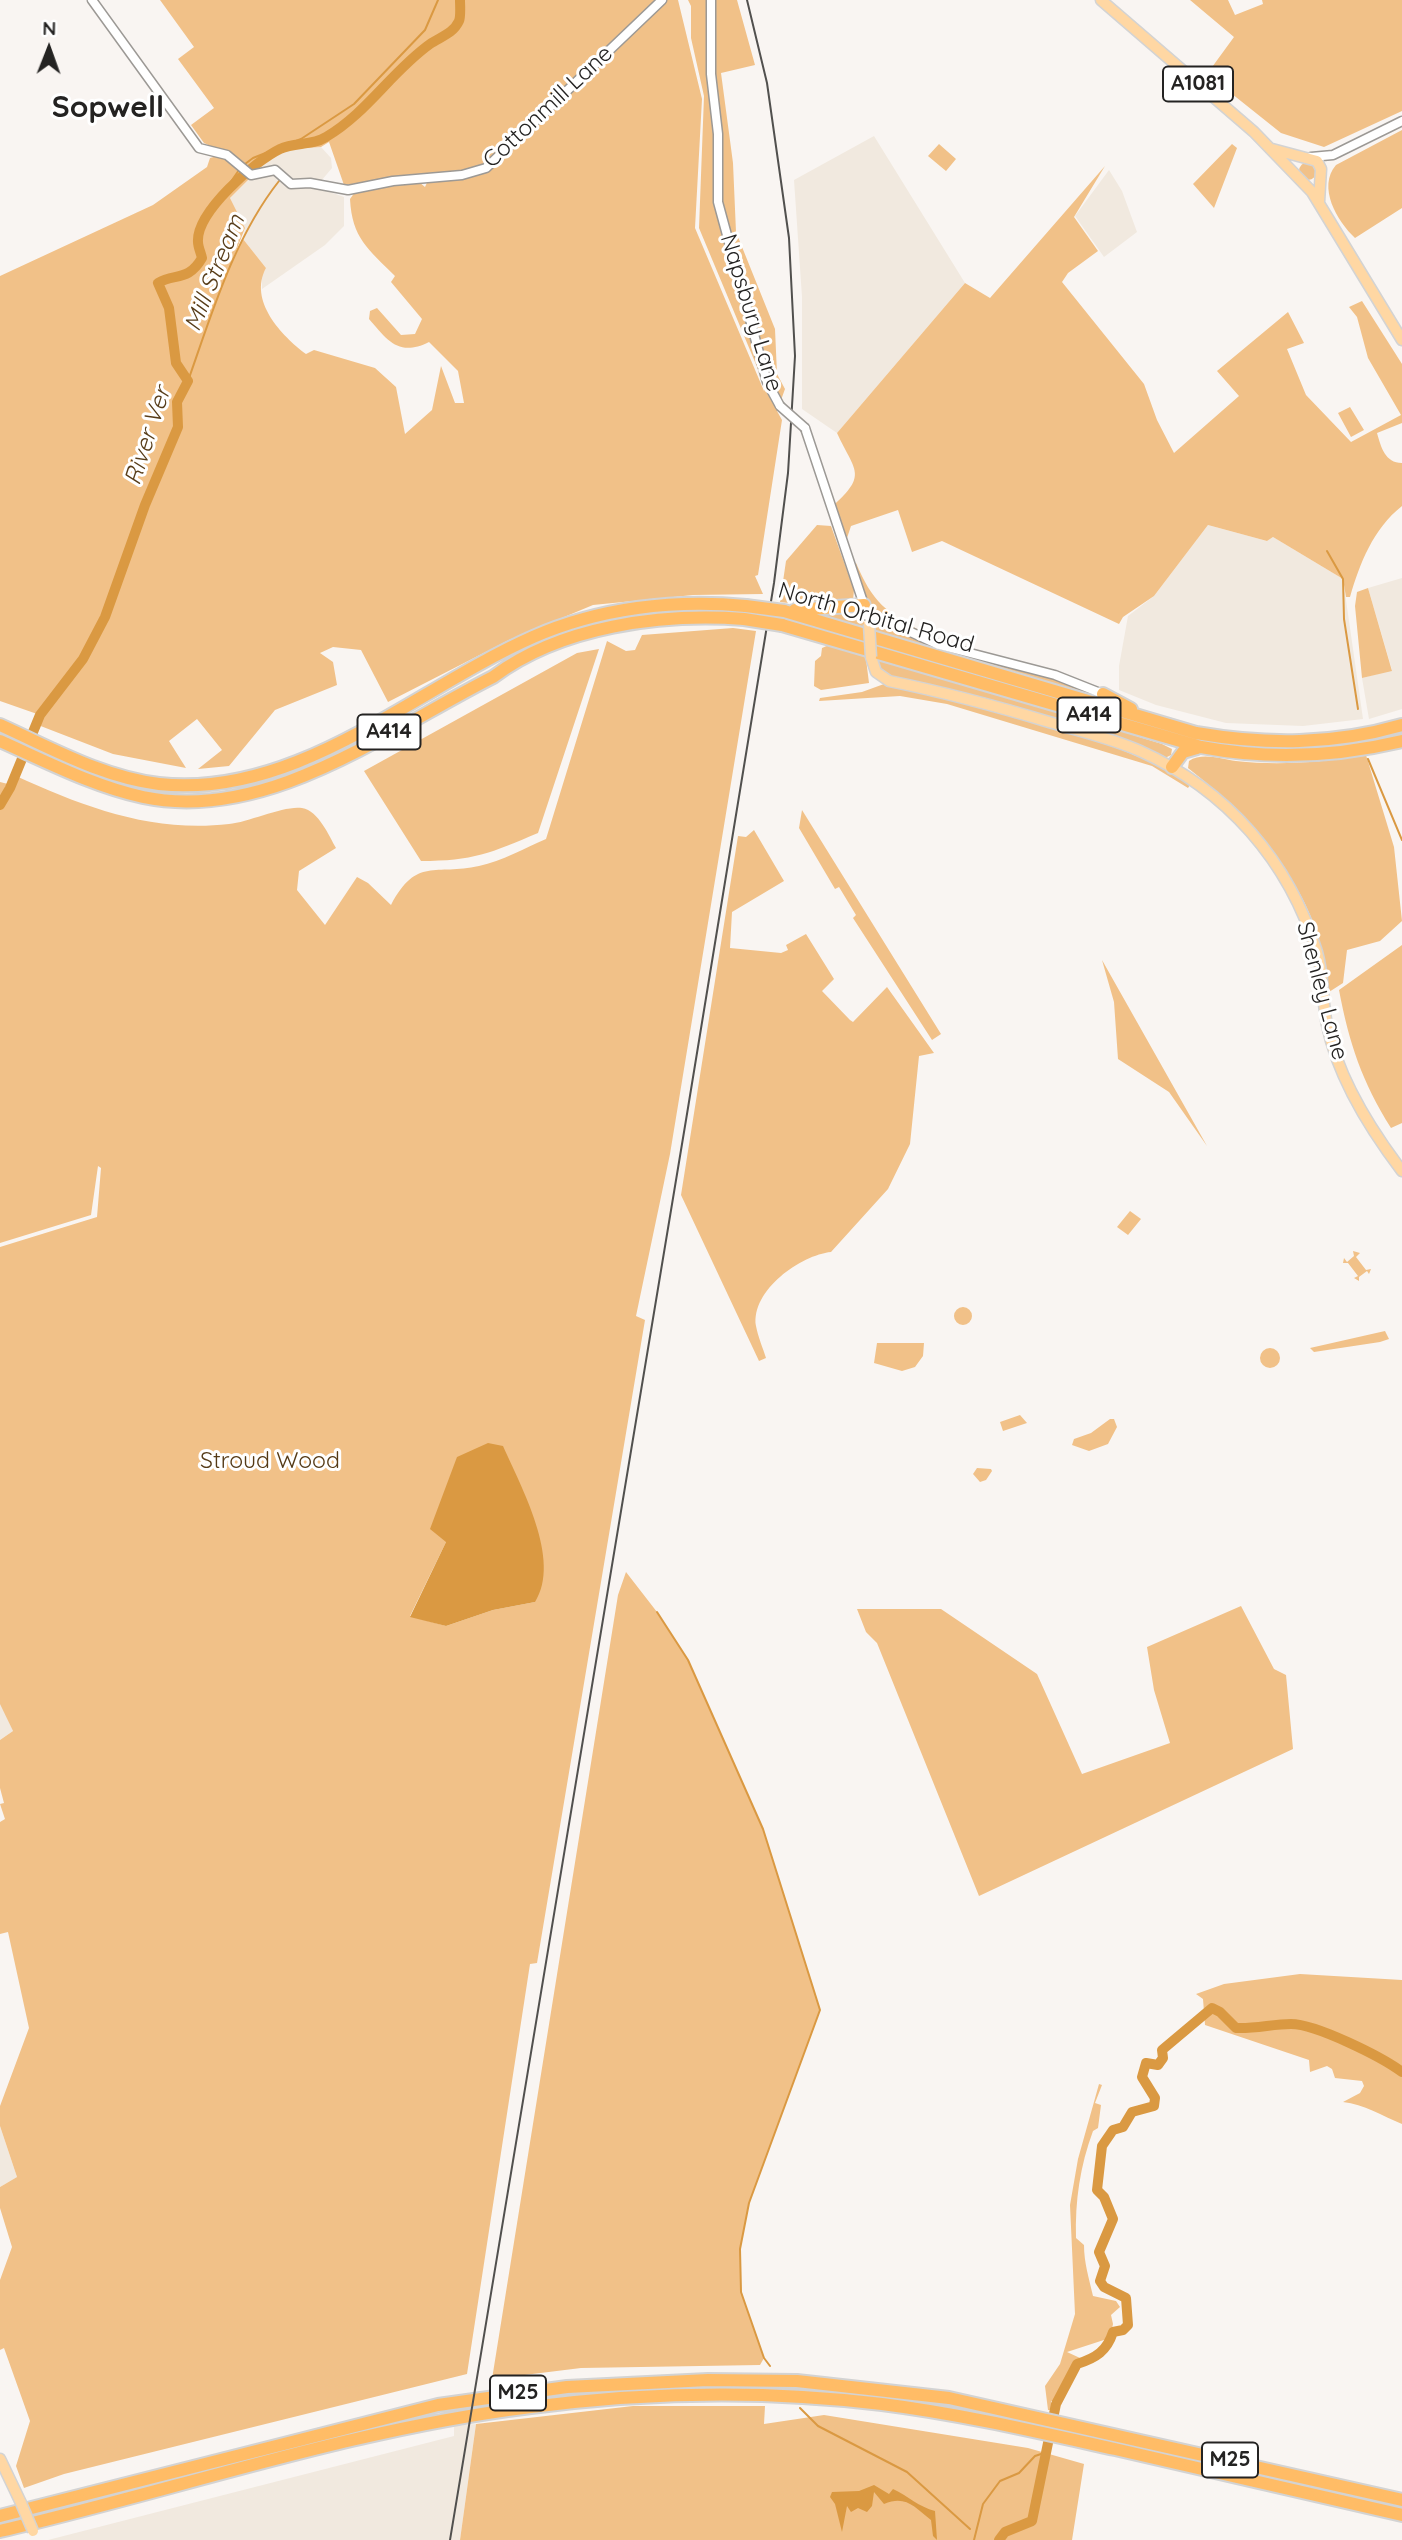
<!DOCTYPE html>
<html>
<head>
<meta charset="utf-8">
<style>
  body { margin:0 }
  #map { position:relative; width:1402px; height:2540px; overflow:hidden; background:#f9f5f2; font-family:Quicksand,sans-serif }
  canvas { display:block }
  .north { position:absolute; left:14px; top:14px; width:70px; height:70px; -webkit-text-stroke:5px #fff; paint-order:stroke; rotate:1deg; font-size:19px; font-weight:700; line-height:28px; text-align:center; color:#242322 }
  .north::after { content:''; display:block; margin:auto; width:24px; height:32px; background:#242322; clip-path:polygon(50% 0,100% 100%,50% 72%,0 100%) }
</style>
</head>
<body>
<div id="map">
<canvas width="1402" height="2540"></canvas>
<div class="north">N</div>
</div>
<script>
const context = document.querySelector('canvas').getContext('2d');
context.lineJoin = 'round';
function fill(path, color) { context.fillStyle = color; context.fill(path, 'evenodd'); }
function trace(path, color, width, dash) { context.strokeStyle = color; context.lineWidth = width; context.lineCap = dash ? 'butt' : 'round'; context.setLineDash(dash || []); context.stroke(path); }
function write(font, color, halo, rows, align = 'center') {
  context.font = font + ' Quicksand,sans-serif'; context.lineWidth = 6; context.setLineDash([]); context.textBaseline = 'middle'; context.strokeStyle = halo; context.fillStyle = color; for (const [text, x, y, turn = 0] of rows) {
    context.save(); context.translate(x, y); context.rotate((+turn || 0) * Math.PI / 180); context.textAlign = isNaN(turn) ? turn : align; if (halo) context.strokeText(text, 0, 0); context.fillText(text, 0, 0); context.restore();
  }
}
const built = new Path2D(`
  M874,136L965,283L837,433L802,409V297L794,180Z
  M300,147H321L331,158L332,168L316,187L344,197V226L325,245L262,289V275L266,268L243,239L245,228L230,198L249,179L253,169L269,157L284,149Z
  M1109,170L1122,191L1137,232L1104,257L1075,216Z
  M1208,525L1267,541L1273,537L1343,579L1363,719L1303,726L1226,723L1156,705L1119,690V666L1128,616L1154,596Z
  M1402,578V709L1369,719L1362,678L1392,670L1368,588Z
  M0,1702L13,1731L0,1740Z
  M0,2126L17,2177L0,2187Z
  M476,2424L460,2540H48L454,2436V2426Z`);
const green = new Path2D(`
  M160,0H678L702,99L695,228L764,391L765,386L699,228L704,96L691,38V6L688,0H737L755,65L721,73L733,163L736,232L775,329L777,374L785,389L777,411L782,420L758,575L755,576L763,594L693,595L593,605L509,640L388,702L361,650L333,647L320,653L333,662L337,685L275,710L229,766L198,769L222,750L197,719L169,741L186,768L113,754L38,725L40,715L0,701V276L153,205L207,167L210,158C227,152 238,169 249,179L230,198L245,228L229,269L243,239L266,268C248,301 282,336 306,354L314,350L375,368L396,387L405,434L432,410L441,366L455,403H464L458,371L429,342C399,357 388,341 369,319L370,311L377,308L401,335L415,334L422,319L391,282L395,276C368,249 352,238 350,199L355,192L419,182L425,187L431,174L344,185L329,142L321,147L284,149L249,169L238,159L204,143L191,125L214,108L178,59L194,47Z
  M1190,0H1228L1235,15L1263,4L1262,0H1402V111L1324,147L1281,133L1207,74L1234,37Z
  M1402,130V208L1355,238C1337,221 1317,187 1336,165Z
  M939,144L956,159L946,171L928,156Z
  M1232,144L1237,148L1214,208L1193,184Z
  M1299 171a9 9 0 1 1 18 0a9 9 0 1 1-18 0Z
  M1105,166L1074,217L1098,251L1068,273L1062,282L1144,384L1157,420L1174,453L1239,396L1217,371L1288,312L1304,343L1287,349L1306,395L1351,442L1401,415L1368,358L1357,317L1349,307L1362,301L1402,364V423L1377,433C1381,447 1385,463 1402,463V506C1373,529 1360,563 1350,597H1346L1343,579L1273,537L1267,541L1208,525L1154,596L1123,617L1119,624L942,541L912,552L898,510L851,526L847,538L833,506C868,474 855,472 837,433L965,283L990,298Z
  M1350,407L1364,430L1351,437L1338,413Z
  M817,525L831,526L854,590L853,600L815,606L780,602L786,561Z
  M856,563C872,601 886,613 923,632L922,636L870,608L854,564Z
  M1368,588L1392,671L1362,678L1355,606L1357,592Z
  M852,611L863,617L865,628L812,613Z
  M876,622L918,641L1038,673L1107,699L1106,703L875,631Z
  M733,628L756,631L670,1154L636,1316L645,1320L537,1963L530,1964L467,2374L64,2474L24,2488L16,2466L30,2421L4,2348L0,2350V2280L12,2247L0,2208V2187L17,2177L0,2126V2106L29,2028L8,1932L0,1934V1822L5,1819L0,1804L4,1803L0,1788V1740L13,1731L0,1704V1247L97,1217L101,1168L98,1166L91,1215L0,1243V782L12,785L16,776C84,807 152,833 229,824C249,822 285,805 302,808C319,811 329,836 336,848L299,871L297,890L325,925L357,877L368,883L391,905C417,856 435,876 479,866C502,861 525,848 546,839L607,641L626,651L635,650L642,635ZM446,1542L535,1602L493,1610L446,1626L410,1616Z
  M829,645L865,651L869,683L821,690L814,686L815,661L821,656L822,648Z
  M599,649L538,833C491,853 473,861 421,861L364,771L577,653Z
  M876,655L1162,744L1172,749L1171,755L1165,758L895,678L881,671Z
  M884,684C933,694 982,707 1031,721C1087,737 1141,752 1190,785L1188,788L1152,766L947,704L900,696L819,701L820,698L862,692Z
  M1366,755L1394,847L1402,921L1380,941L1347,950L1343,983L1329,992C1323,898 1258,823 1188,768L1189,761C1202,752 1221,759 1236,761C1281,766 1322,762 1366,755Z
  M802,810L941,1034L932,1040L853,918L856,915L839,887L835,889L799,828Z
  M754,830L784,881L732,912L730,948L781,953L788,950L786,945L806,934L834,979L822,991L850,1020L853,1022L887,987L934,1053L919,1056L910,1144L888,1189L831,1252C801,1255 751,1290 756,1326C758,1337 763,1348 766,1358L759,1361L681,1195L738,836L746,837Z
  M1402,945V1123L1391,1128C1362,1082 1349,1043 1339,990Z
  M1102,960L1207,1146L1169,1092L1118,1059L1114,1002Z
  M1130,1211L1141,1219L1128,1235L1117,1227Z
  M1353,1251L1360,1253L1356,1257L1366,1270L1371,1269L1369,1274L1367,1271L1359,1277V1281L1354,1278L1358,1276L1348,1263H1343L1344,1258L1347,1262L1354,1256Z
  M954 1316a9 9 0 1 1 18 0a9 9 0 1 1-18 0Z
  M1385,1331L1389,1339L1380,1342L1314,1352L1310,1348Z
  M877,1343H924L923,1356L915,1367L902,1371L874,1363Z
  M1260 1358a10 10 0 1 1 20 0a10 10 0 1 1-20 0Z
  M1020,1415L1027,1423L1003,1431L1000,1422Z
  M1110,1419H1114L1117,1427L1108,1444L1089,1451L1072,1445L1074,1439L1091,1433Z
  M977,1468L991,1469L992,1471L986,1480L980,1482L973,1474Z
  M626,1572L657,1612L688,1660L763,1829L820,2010L749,2203L740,2249L741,2292L764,2358L760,2365L581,2368L492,2379L618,1595Z
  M1241,1606L1274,1669L1286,1675L1293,1749L979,1896L877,1643L866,1632L857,1609H941L1037,1674L1082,1774L1170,1743L1154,1690L1147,1647Z
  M1300,1974L1402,1980V2124C1382,2116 1364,2104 1343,2102L1360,2093L1364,2086L1362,2081L1335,2078L1332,2069L1327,2066L1310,2072L1309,2060L1205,2025L1203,1999L1196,1994L1224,1984Z
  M1099,2084L1102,2085L1095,2103L1101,2105L1098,2128L1093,2131C1080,2166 1075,2201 1076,2238L1084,2245C1084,2263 1089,2278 1093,2296L1116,2301L1120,2307L1111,2315L1113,2324L1110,2338L1067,2352L1080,2358L1073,2363L1055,2401H1051V2410H1048L1045,2386L1060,2364L1075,2314L1070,2205L1078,2159Z
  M633,2406H765L764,2424L824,2415L1028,2448L1084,2464L1072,2540H460L476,2424Z`);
const water = new Path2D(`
  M488,1443L503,1446C521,1487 562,1560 535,1602L493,1610L446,1626L410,1617L446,1542L430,1529L457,1457Z
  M874,2485L889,2494L893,2489C908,2496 919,2507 935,2511L937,2540L933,2536L931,2520C914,2507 906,2495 884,2504L874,2492L872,2506L867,2512L858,2508L851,2512L847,2506L842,2532L835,2504L830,2497L832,2492L859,2491Z`);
const stream = new Path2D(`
  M245,164L253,158L301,139L354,104L425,30L438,0
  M221,196L239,170
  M188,381C212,313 234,238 279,181
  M1327,551L1343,579L1344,619L1358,709
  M1368,759L1402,840
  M657,1612L688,1660L763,1829L820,2010L749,2203L740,2249L741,2292L764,2358L770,2366
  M800,2408L818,2426L907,2472L970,2529
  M974,2540L983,2504L1000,2481L1019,2473L1035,2456L1047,2452`);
const river = new Path2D(`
  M0,805L10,788L40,715L83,659L105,617L145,505L178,427L177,402L188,381L176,363L169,308L158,283C175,273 188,282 202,258C201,253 198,247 198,242C196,212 255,161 280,149C295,142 312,146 326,137C367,113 392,71 430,44C440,37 453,34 459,21C461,16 460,6 460,0
  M999,2540L1005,2532L1032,2521L1056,2404L1077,2364C1096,2358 1107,2351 1113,2332L1123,2330L1128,2325L1126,2298L1104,2287L1100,2281L1105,2266L1099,2252L1113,2219L1104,2197L1097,2190L1102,2146L1113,2130L1123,2127L1132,2112L1154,2106L1155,2098L1142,2077L1146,2063L1158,2065L1163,2058L1162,2050L1212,2008L1220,2012L1236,2028C1255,2029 1273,2024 1291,2024C1316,2024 1382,2057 1402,2072`);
const minor = new Path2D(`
  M92,0L199,148L227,155L251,175L275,170L291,184L310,183L348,190L393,181L462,175L486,168L662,0
  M711,0V74L718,134V202L767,382L780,406
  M1311,157L1333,155L1402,121
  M805,428L864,605
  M867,616L878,617L939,645L1055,675L1103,694`);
const major = new Path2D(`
  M1101,0L1254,132L1312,192L1402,340
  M1272,149L1317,161L1321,169L1319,202
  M871,657L876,672L889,681C943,692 996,706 1049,722C1079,731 1111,738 1140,751C1227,790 1289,861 1317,952C1324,976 1322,1001 1327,1025C1338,1078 1370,1129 1402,1171
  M0,2459L21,2503`);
const highway = new Path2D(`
  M795,610L864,605
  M784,611L1196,733C1266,745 1333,745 1402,725
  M782,625L1201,747C1270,760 1335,757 1402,741
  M1103,694L1131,709
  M0,725C51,748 102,777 159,784C297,799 413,690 533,637C599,608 674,599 746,606
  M0,741C47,762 93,786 143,797C267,823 388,730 493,677C561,626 661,613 744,619
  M1172,767L1183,752L1197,748
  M0,2516L438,2405L567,2387L708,2380L797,2381L949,2398L1402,2500
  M0,2531C176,2490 351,2429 531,2407C647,2392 767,2390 882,2404C961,2414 1038,2432 1115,2449C1211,2471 1306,2493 1402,2515`);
const rail = new Path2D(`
  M450,2540L686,1120L774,583L788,473L795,356L789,238L767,83L747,0`);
const minorBridge = new Path2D(`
  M780,406L805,428`);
const majorBridge = new Path2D(`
  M869,624L871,657
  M21,2503L33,2531`);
const highwayBridge = new Path2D(`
  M746,606L784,611
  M744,619L782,625`);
const shields = [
  [1198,84,70],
  [1089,715,63],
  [389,732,63],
  [518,2393,56],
  [1230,2460,56]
];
const shieldNames = [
  ["A1081",1198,84],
  ["A414",1089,715],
  ["A414",389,732],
  ["M25",518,2393],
  ["M25",1230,2460]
];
const streetNames = [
  ["Cottonmill Lane",548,107,-43],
  ["Napsbury Lane",751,313,73],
  ["North Orbital Road",876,618,16],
  ["Shenley Lane",1322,991,75]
];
const parkNames = [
  ["Stroud Wood",270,1461]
];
const waterNames = [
  ["Mill Stream",215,273,-68],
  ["River Ver",148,436,-72]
];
const districtNames = [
  ["Sopwell",108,108]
];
fill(built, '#f1e9df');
fill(green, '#f1c188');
fill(water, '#da9942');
trace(stream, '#da9942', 2);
trace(river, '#da9942', 10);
trace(minor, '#9c9995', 11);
trace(major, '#d3d3d3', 13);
trace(highway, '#d3d3d3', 16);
trace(minor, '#fff', 8);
trace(major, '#ffd7a3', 10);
trace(highway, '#ffbc66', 12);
trace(rail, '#51504e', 2);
trace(minorBridge, '#9c9995', 11, []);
trace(majorBridge, '#d3d3d3', 13, []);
trace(highwayBridge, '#d3d3d3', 16, []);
trace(minorBridge, '#fff', 8);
trace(majorBridge, '#ffd7a3', 10);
trace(highwayBridge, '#ffbc66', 12);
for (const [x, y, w] of shields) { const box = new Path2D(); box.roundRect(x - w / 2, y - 17.5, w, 35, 5); context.fillStyle = '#fff'; context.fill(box); trace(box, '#242322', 2); }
write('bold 21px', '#242322', null, shieldNames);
write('23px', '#242322', '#fff', streetNames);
write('23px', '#553a16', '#fff', parkNames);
write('italic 24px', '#583d19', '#fff', waterNames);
write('bold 30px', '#242322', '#fff', districtNames);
</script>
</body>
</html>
